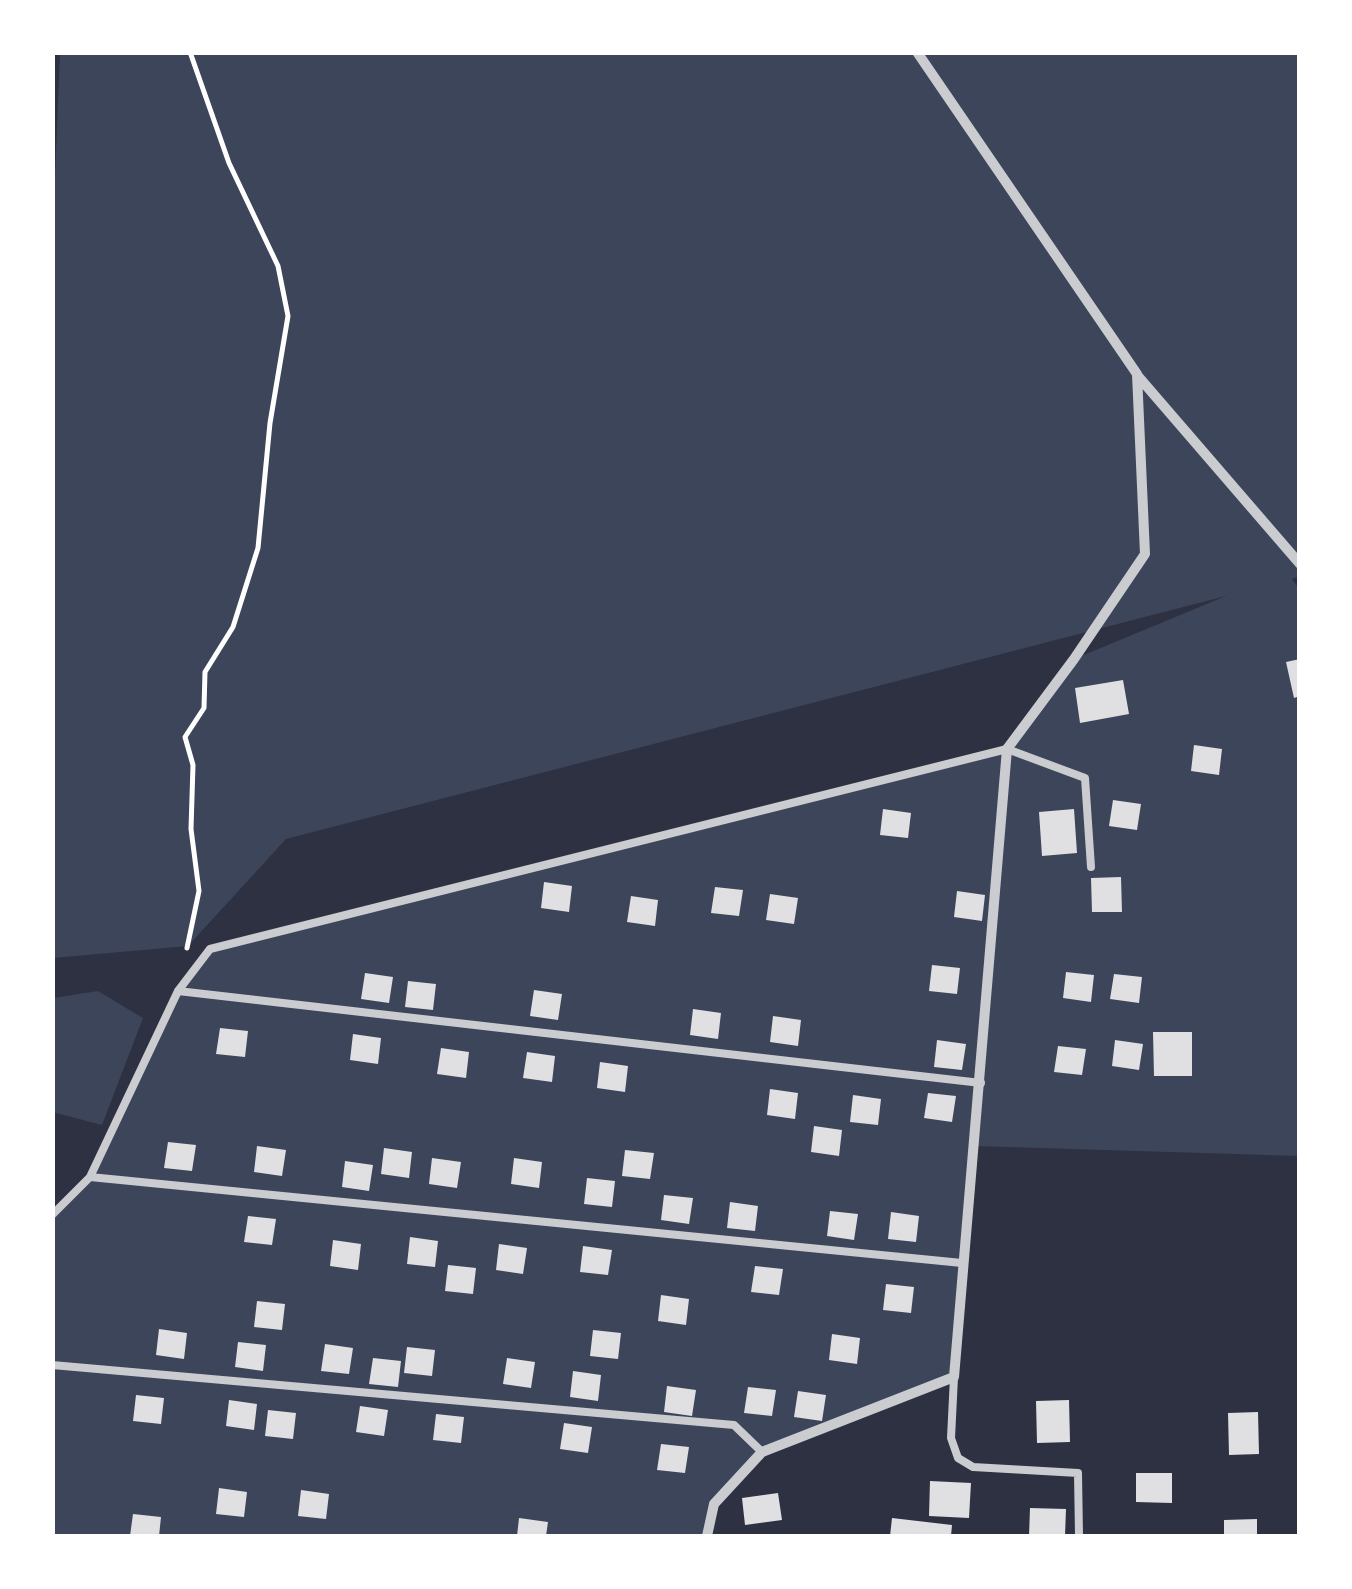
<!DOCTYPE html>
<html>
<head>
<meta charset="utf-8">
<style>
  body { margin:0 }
  #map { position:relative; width:1352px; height:1589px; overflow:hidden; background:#2d3142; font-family:"Golos Text",sans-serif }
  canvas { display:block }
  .frame { position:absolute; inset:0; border:55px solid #fff; pointer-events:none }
</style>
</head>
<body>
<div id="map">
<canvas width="1352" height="1589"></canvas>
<div class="frame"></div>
</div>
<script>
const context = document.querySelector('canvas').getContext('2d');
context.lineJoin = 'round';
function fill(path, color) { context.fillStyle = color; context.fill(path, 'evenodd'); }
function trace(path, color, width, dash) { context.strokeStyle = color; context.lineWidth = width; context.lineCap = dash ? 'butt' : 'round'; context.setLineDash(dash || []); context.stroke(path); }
const green = new Path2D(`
  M60,53H1299L1300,576L1292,579L1300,590L1299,1156L974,1146L954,1377L763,1452L714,1504L707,1536H53V1215L90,1177L178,991L210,949L1007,749L1074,659L1226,596L286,839L188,946L53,958L52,251Z
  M98,991L143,1018L102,1125L52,1112L53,998Z`);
const building = new Path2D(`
  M1300,659V696L1294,698L1286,662Z
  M1123,680L1129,714L1080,723L1075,688Z
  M1194,745L1222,749L1219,775L1191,771Z
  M1113,800L1141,804L1137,830L1109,826Z
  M883,809L911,813L908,838L880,835Z
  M1074,809L1077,853L1042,856L1039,812Z
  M1121,877L1122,912H1092L1091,878Z
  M544,882L572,886L569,912L541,908Z
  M715,887L743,890L739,916L711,913Z
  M957,891L985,895L982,921L954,917Z
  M770,894L798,898L794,924L766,920Z
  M631,896L658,900L655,926L627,922Z
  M932,965L960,968L957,994L929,991Z
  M1066,972L1094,975L1091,1002L1063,998Z
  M365,973L393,977L389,1003L361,999Z
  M1114,974L1142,977L1139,1003L1110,999Z
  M408,981L436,984L433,1010L405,1007Z
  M534,990L562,994L558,1020L530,1016Z
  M693,1009L721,1013L718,1039L690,1035Z
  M773,1016L801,1020L798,1046L770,1042Z
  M220,1028L248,1031L245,1057L216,1054Z
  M1153,1032H1192V1076H1154Z
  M353,1034L381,1038L378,1064L350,1060Z
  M937,1040L966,1044L962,1070L934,1067Z
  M1115,1040L1143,1044L1139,1070L1112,1066Z
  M1058,1046L1086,1049L1082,1075L1054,1072Z
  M441,1048L469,1052L466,1078L437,1074Z
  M527,1052L555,1056L552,1082L523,1078Z
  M600,1062L628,1066L625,1092L597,1088Z
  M770,1089L798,1093L795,1119L767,1115Z
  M928,1093L956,1096L952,1122L924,1118Z
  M853,1095L881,1099L878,1125L850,1122Z
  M814,1126L842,1130L839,1156L811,1152Z
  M168,1142L196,1145L192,1171L164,1168Z
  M257,1146L286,1150L282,1176L254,1172Z
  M384,1148L412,1152L409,1178L381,1174Z
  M625,1150L654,1153L650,1179L622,1176Z
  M432,1158L461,1162L457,1188L429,1184Z
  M514,1158L542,1162L539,1188L511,1184Z
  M345,1161L373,1165L369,1191L342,1187Z
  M587,1178L615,1181L612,1207L584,1204Z
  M664,1195L693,1198L689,1224L661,1220Z
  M730,1202L758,1206L755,1231L727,1228Z
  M830,1211L858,1214L854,1240L827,1236Z
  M891,1212L919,1216L916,1242L888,1239Z
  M248,1216L276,1219L272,1245L244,1242Z
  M410,1237L438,1241L435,1267L407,1264Z
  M333,1240L361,1244L358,1270L330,1266Z
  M499,1244L527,1248L523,1274L496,1270Z
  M583,1246L612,1250L608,1275L580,1272Z
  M448,1265L476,1268L473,1294L445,1291Z
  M755,1266L783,1269L779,1295L751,1292Z
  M886,1284L914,1287L911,1313L883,1310Z
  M661,1295L689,1299L686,1325L658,1321Z
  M257,1301L285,1304L282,1330L254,1327Z
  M159,1329L187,1333L184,1359L156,1355Z
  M593,1330L621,1333L618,1359L590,1356Z
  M832,1334L860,1338L857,1364L829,1360Z
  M238,1342L266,1345L263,1371L235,1367Z
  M325,1344L353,1348L349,1374L321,1371Z
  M407,1347L435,1350L432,1376L404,1373Z
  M373,1358L401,1361L398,1387L369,1384Z
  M507,1358L535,1362L531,1388L503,1384Z
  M573,1371L601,1375L598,1401L570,1397Z
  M667,1386L696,1390L692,1416L664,1412Z
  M748,1387L776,1390L772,1416L744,1413Z
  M798,1391L826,1395L822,1421L794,1417Z
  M136,1395L164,1398L161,1424L133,1421Z
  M229,1400L257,1404L254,1430L226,1426Z
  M1069,1400L1070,1442L1037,1443L1036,1401Z
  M360,1406L388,1410L384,1436L356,1432Z
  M268,1410L296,1413L293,1439L265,1436Z
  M1258,1412L1259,1454L1229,1455L1228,1413Z
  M436,1414L464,1417L461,1443L433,1440Z
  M564,1423L592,1427L588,1453L560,1449Z
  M661,1444L689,1447L685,1473L657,1470Z
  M1136,1473H1172V1503L1136,1502Z
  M930,1481L971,1483L969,1518L929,1516Z
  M219,1488L247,1492L244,1517L216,1514Z
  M301,1490L329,1494L326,1519L298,1516Z
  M778,1493L782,1520L745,1525L742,1498Z
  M1030,1508L1066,1509L1065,1536H1029Z
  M133,1514L161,1517L159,1536H130Z
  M519,1518L548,1522L546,1536H517Z
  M892,1518L952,1525L951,1536H890Z
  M1257,1519V1536H1224V1520Z`);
const path = new Path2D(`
  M187,948L199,891L191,829L193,765L185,737L204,708L205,672L233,627L258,548L270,423L288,316L278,266L229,163L190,52`);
const service = new Path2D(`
  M178,991L981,1083
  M90,1177L962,1263
  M52,1215L90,1177L178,991L210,949L1007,749L1085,778L1091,867
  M52,1365L734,1425L762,1452
  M954,1377L951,1438L958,1458L973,1467L1078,1473L1079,1536`);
const minor = new Path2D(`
  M1137,375L1300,564
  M707,1536L714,1504L762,1452L954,1377L1007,749L1074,659L1145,554L1137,374L917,52`);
fill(green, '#3c4559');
fill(building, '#e0e0e3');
trace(path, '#fff', 5);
trace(service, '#caccd0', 8);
trace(minor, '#caccd0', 10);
</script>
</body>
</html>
